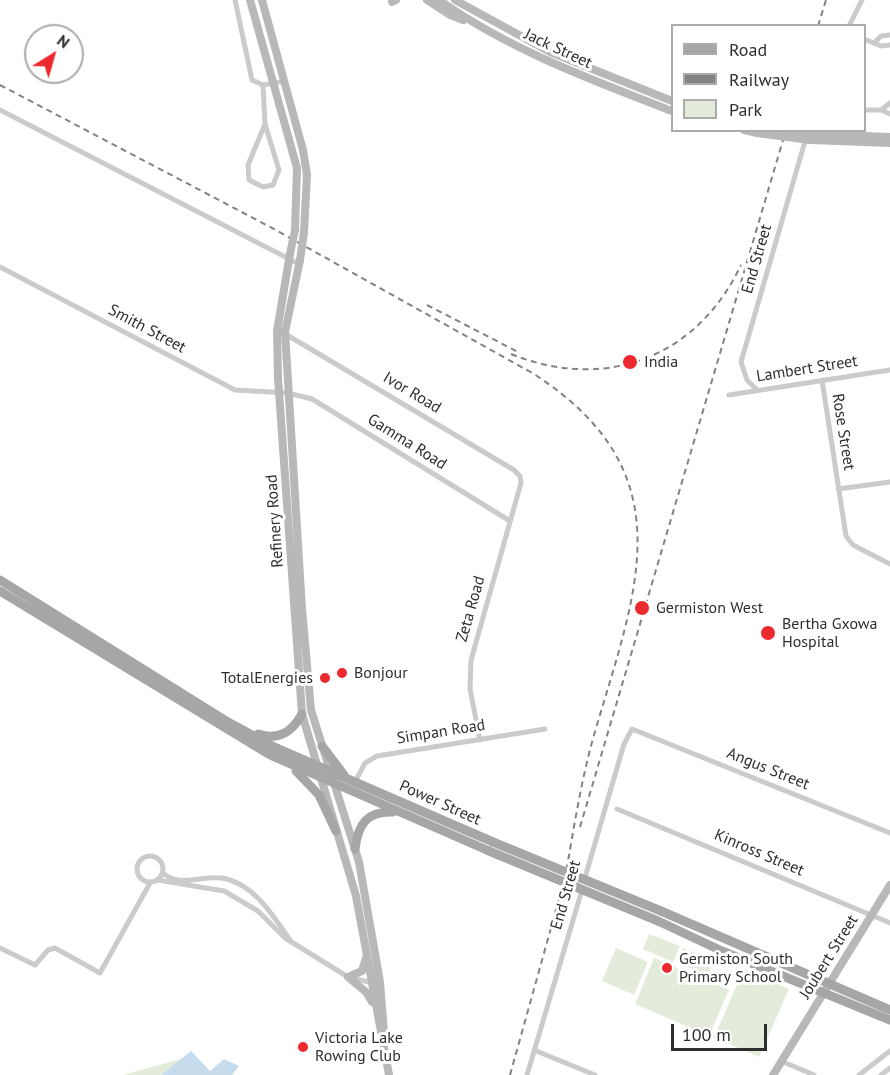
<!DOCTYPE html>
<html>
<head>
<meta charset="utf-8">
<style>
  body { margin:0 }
  #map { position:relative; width:890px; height:1075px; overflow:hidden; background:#fff; font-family:"PT Sans",sans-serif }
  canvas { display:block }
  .legend { position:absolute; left:671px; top:24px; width:195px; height:108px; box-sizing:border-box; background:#fff; border:2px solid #ababab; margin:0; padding:8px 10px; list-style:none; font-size:18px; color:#2e2e2e }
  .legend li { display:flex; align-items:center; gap:12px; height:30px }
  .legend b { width:30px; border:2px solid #ababab }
  .north { position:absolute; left:24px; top:24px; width:60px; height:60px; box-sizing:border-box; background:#fff; border:2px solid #ababab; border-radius:50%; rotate:37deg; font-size:16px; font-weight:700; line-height:24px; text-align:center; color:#2e2e2e }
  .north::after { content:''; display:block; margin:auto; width:21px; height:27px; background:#ec292e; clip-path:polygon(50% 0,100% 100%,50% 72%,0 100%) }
  .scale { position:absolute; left:671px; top:1024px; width:96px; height:27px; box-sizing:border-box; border:3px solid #2e2e2e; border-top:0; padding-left:8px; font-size:18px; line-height:21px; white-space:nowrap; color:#2e2e2e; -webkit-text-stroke:4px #fff; paint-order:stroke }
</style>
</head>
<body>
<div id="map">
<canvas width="890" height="1075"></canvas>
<ul class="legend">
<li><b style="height:8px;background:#a6a6a6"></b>Road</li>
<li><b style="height:8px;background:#838383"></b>Railway</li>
<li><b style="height:16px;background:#e3ecda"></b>Park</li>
</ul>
<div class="north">N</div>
<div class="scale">100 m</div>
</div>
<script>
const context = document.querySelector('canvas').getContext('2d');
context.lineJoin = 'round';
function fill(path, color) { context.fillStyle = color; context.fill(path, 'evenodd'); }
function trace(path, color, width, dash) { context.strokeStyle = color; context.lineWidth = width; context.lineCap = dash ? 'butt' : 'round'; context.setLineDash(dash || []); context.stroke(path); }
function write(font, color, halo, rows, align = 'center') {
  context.font = font + ' "PT Sans",sans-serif'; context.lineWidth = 6; context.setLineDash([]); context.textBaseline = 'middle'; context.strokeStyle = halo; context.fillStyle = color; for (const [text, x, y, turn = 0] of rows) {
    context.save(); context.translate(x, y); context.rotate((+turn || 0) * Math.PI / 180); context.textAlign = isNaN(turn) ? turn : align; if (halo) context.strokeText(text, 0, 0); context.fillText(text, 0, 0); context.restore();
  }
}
const green = new Path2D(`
  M649,934L680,946L673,962L643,949Z
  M616,948L648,962L634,995L602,981Z
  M683,948L714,960L708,975L677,963Z
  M654,958L729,990L709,1036L635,1004Z
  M744,969L789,989L759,1057L714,1037Z
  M184,1058L161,1075H123Z`);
const water = new Path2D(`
  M191,1051L210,1071L224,1059L239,1066L232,1075H161Z`);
const street = new Path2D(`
  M235,0L252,80L263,85L285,81
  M849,26L862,0
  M864,39L881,46L890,45
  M875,42L881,36L890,35
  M263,85L265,124L279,170L273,185L263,187L249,180L248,165L265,124
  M0,110L299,264
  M864,110H881L890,114
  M881,110L890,103
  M0,267L235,390L288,393L312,399L510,521
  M282,332L514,470L520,476L521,483L471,660L470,689L480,740
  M822,380L846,536L853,545L890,564
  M757,390L747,380L741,362L806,138
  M729,395L890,370
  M838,489L890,482
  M355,782L365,763L377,756L545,729
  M617,809L890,923
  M137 869a13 13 0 1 1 26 0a13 13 0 1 1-26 0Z
  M163,873C181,889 206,873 227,879C258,888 273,917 291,941
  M158,880L224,891L258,911L285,938L348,977L373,983
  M584,881L624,744L632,729L890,833
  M0,948L35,965L48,950L55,948L100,973L150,883
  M534,1050L595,1075
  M781,1061L814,1075
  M527,1075L582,890
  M859,1075L890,1051
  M881,1075L890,1068`);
const secondary = new Path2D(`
  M250,0L297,168L295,230
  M262,0L303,150L307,175L304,232
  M427,0L450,15L463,20
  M439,0C510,50 592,80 672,111
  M455,0L550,52L672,101
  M392,2L396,0
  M744,130L757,133
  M811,134L890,137
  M810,140L890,143
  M290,254L277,331L278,378L302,714L356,896L389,1075
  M300,260L285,332L302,609L311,710L359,862L380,982L384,1032
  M348,977L366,992L372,1002
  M348,977L362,971L366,958
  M773,1075L890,885`);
const primary = new Path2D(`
  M0,580L228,722L274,747L493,842
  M0,591L270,755L489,851
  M258,734C279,741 292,732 302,714
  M322,746L344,775
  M296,771L319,795L336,831
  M355,849C358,824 367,811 393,812
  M661,911L890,1010
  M658,921L722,951L890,1020`);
const rail = new Path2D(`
  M818,26L826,0
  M0,85L274,229L534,374C688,474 636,591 594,735C581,781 574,827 566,873
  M427,305L520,353
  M511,354C605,392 697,358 741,265
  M580,827L786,130
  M510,1075L568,867`);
const secondaryBridge = new Path2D(`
  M786,130L811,134
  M757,133L810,140
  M290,254L295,230
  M300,260L304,232`);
const primaryBridge = new Path2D(`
  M493,842L661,911
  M489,851L658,921`);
const markers = [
  [630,362,8,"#ec292e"],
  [642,608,8,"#ec292e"],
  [768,633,8,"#ec292e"],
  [342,673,6,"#ec292e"],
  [325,678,6,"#ec292e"],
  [667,968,6,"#ec292e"],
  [303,1047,6,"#ec292e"]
];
const streetNames = [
  ["Jack Street",558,49,25],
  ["End Street",757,259,-74],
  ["Smith Street",147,329,28],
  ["Lambert Street",807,369,-9],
  ["Ivor Road",412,393,31],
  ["Rose Street",843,432,81],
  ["Gamma Road",407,442,32],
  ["Refinery Road",275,521,-94],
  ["Zeta Road",471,609,-74],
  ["Simpan Road",441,732,-9],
  ["Angus Street",768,769,22],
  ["Power Street",440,803,24],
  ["Kinross Street",759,853,23],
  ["End Street",566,895,-74],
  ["Joubert Street",829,957,-58]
];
const poiNames = [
  ["India",644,362],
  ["Germiston West",656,608],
  ["Bertha Gxowa",782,624],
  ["Hospital",782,642],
  ["Bonjour",354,673],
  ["TotalEnergies",313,678,"right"],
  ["Germiston South",679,959],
  ["Primary School",679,977],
  ["Victoria Lake",315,1038],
  ["Rowing Club",315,1056]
];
fill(green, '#e3ecda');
fill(water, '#c6dced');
trace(street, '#cbcbcb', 5);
trace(secondary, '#b8b8b8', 8);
trace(primary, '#a6a6a6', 9);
trace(rail, '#838383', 2, [6, 4.5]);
trace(secondaryBridge, '#b8b8b8', 8);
trace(primaryBridge, '#a6a6a6', 9);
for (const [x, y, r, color] of markers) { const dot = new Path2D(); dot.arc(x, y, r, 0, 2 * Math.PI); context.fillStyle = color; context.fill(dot); trace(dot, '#fff', 2); }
write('16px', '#2e2e2e', '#fff', streetNames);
write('16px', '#2e2e2e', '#fff', poiNames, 'left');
</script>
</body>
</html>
